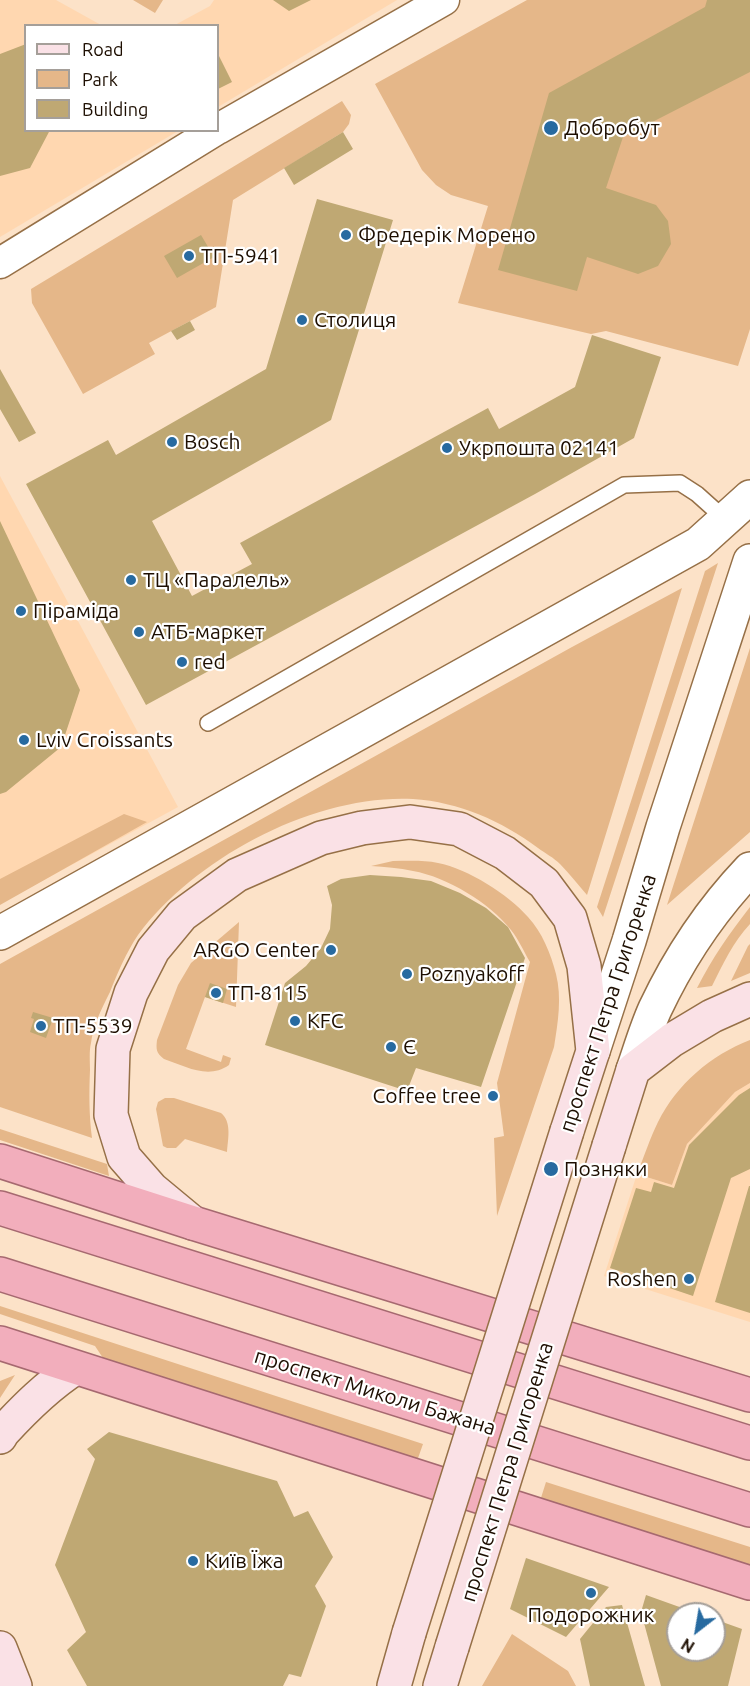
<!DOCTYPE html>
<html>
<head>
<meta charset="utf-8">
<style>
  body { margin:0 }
  #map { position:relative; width:750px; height:1686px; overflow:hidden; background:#fce2c8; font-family:Ubuntu,sans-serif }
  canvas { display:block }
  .legend { position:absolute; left:24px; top:24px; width:195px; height:108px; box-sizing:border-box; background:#fff; border:2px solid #a59f99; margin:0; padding:8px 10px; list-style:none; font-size:18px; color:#1d0e01 }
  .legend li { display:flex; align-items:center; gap:12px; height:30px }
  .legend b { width:30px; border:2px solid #a59f99 }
  .north { position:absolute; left:666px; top:1602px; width:60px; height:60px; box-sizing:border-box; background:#fff; border:2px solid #a59f99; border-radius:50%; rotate:211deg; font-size:16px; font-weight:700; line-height:24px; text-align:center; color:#1d0e01 }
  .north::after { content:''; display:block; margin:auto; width:21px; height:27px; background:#276aa0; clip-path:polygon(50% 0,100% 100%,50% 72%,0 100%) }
</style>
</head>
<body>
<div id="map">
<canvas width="750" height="1686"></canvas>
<ul class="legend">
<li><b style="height:8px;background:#fae1e6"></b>Road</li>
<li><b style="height:16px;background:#e5b789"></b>Park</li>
<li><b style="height:16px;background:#bfa873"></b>Building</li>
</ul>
<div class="north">N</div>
</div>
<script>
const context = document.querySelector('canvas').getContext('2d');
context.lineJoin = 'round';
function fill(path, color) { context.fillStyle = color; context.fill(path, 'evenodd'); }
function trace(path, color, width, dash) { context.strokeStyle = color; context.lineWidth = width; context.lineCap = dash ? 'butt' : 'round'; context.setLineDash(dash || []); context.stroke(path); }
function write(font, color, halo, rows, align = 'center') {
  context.font = font + ' Ubuntu,sans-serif'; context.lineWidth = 4.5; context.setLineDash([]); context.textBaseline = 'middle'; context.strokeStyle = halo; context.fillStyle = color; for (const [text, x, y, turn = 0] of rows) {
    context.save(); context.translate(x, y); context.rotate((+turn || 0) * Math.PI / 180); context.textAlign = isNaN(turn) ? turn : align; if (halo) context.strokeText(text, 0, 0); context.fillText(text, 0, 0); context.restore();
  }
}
const built = new Path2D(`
  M0,0H56L101,25L26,26V130L178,131L0,237Z
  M214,0H397L218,107V26H173L210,6Z
  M0,476L178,807L0,904Z
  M750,1083V1322L604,1276L637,1174L672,1185L687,1144L735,1092Z`);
const green = new Path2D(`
  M133,0H163L155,13Z
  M527,0H750V329L738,366L606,331L591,334L458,303L488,206L451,195L436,185L422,170L375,84Z
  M342,101L351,115L349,124L343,132L233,200L216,307L149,343L155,354L83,394L32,303L31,289Z
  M718,563L603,917L597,907L705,571Z
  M682,588L587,895C578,885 570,874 560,864C554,858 545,853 538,848C502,821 459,802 413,799C315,794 196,857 138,935C127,951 117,974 110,992C102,1008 93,1025 91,1043C89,1051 90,1061 90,1070C89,1093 89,1115 92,1138L0,1107V964L572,647Z
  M750,648V832L667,905Z
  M124,814L147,822L0,905V879Z
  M393,861C408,861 424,860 438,863C468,869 508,894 528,917C542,932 551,954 556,974C562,998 558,1022 554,1047L497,1216L494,1138L504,1136L497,1083L530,962C524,952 519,940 511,930C490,903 447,877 413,871C399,868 385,867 371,866Z
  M750,907V924C733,942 723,964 712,986L697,988C713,957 729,934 750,907Z
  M239,922L236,1007L205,997L186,1049L221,1062L223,1055L231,1058L229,1065C208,1080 185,1066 164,1059C156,1053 156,1049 157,1040L178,985L191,963Z
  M750,944V973L731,981L748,946Z
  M750,1040V1083L735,1092L687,1144L672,1185L637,1174C644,1157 650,1138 658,1122C677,1084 711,1055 750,1040Z
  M165,1098H174L221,1113C232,1122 228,1139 227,1152L185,1139L176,1148H167L163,1146L156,1109L158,1102Z
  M0,1129L107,1164L109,1176L0,1140Z
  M0,1306L423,1444L417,1461L103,1358L95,1346L0,1314Z
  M15,1375L0,1398V1381Z
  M546,1482L750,1547V1567L540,1501Z
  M512,1634L568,1671L576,1686H482Z`);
const building = new Path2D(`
  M273,0H311L289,11Z
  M707,0H750V72L623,137L606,188L656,205L668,221L671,244L658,266L638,274L587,257L577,291L498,270L549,93L705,7Z
  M26,44V130H50L30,168L0,176V54Z
  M218,54L232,82L218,89Z
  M343,132L353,149L294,185L284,168Z
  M317,199L393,220L331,420L152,521L192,596L252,564L240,543L488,408L499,429L575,387L592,335L661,357L634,438L535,494L146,705L26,484L108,440L116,455L266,369Z
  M201,235L214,257L177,278L164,256Z
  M190,321L195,330L177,340L171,331Z
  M0,369L36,433L19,442L0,409Z
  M0,521L80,690L61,747L6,792L0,794Z
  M370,875L401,877L431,881L460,893L486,908L508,927L525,958L481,1087L416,1068L407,1091L265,1045L285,983L306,966L321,948L330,929L332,905L327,886L341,879Z
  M210,983L227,989L223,1003L205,997Z
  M33,1012L53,1018L46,1038L30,1032L34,1019L31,1018Z
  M750,1088V1169L731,1178L693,1296L610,1268L636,1188L651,1192L654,1182L674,1188L689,1145L739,1095Z
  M749,1186H750V1313L715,1302Z
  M109,1432L277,1481L294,1517L308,1511L333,1557L315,1586L326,1606L301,1677L289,1674L283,1686H87L67,1650L86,1632L55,1565L95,1459L87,1449Z
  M526,1558L609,1587L566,1637L510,1609Z
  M646,1595L699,1614H678V1650H714V1619L742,1629L728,1686H661L641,1612Z
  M622,1605L645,1686H590L580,1639L606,1607Z`);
const service = new Path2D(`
  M208,723L624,485L680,483L697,494L726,520`);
const minor = new Path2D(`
  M218,129L444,0
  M0,263L216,130`);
const tertiary = new Path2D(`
  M0,933L698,544L750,497
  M593,1051L629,941L663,827L750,561
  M633,1070C640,1050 646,1029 655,1009C679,958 711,910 750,869`);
const secondary = new Path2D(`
  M609,1146L633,1070L672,1040L712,1016L750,999
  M193,1223L152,1189L124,1157L111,1115L113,1049L131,993L153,950L182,915L237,875L321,838L362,828L410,822L459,829L505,853L544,883L570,918L584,966L593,1051L567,1131
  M0,1437L3,1432C25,1408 47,1386 75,1368
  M0,1648L15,1686
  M394,1686L409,1633
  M440,1686L452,1647`);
const trunk = new Path2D(`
  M0,1161L193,1223L750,1395
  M0,1208L750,1443
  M0,1274L750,1510
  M0,1343L750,1583`);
const secondaryBridge = new Path2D(`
  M409,1633L567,1131
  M452,1647L609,1146`);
const markers = [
  [551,128,8,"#276aa0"],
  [346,235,6,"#276aa0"],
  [189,256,6,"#276aa0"],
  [302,320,6,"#276aa0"],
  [172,442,6,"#276aa0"],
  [447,448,6,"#276aa0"],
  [131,580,6,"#276aa0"],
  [21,611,6,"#276aa0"],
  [139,632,6,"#276aa0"],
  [182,662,6,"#276aa0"],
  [24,740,6,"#276aa0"],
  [331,950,6,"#276aa0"],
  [407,974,6,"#276aa0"],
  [216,993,6,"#276aa0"],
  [295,1021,6,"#276aa0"],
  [41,1026,6,"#276aa0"],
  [391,1047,6,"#276aa0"],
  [493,1096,6,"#276aa0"],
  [551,1169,8,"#276aa0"],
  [689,1279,6,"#276aa0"],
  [193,1561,6,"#276aa0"],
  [591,1593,6,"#276aa0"]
];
const poiNames = [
  ["Добробут",564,128],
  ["Фредерік Морено",358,235],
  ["ТП-5941",201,256],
  ["Столиця",314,320],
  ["Bosch",184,442],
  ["Укрпошта 02141",459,448],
  ["ТЦ «Паралель»",143,580],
  ["Піраміда",33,611],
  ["АТБ-маркет",151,632],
  ["red",194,662],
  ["Lviv Croissants",36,740],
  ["ARGO Center",319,950,"right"],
  ["Poznyakoff",419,974],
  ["ТП-8115",228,993],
  ["KFC",307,1021],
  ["ТП-5539",53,1026],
  ["Є",403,1047],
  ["Coffee tree",481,1096,"right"],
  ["Позняки",564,1169],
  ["Roshen",677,1279,"right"],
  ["Київ Їжа",205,1561],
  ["Подорожник",591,1615,"center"]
];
const streetNames = [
  ["проспект Петра Григоренка",608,1003,-72],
  ["проспект Миколи Бажана",375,1392,17],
  ["проспект Петра Григоренка",507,1472,-73]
];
fill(built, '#ffd7b0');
fill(green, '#e5b789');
fill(building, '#bfa873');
trace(service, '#967047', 18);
trace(minor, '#967047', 33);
trace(tertiary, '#967047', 36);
trace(secondary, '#967047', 36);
trace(trunk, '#a66970', 36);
trace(service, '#fff', 15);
trace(minor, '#fff', 30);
trace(tertiary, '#fff', 33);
trace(secondary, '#fae1e6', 33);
trace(trunk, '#f2aebc', 33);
trace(secondaryBridge, '#967047', 36, []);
trace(secondaryBridge, '#fae1e6', 33);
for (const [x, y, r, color] of markers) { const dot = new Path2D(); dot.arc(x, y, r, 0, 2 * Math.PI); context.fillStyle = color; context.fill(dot); trace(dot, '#fff', 2); }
write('21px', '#1d0e01', '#fff', poiNames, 'left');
write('21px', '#1d0e01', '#fff', streetNames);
</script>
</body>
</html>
